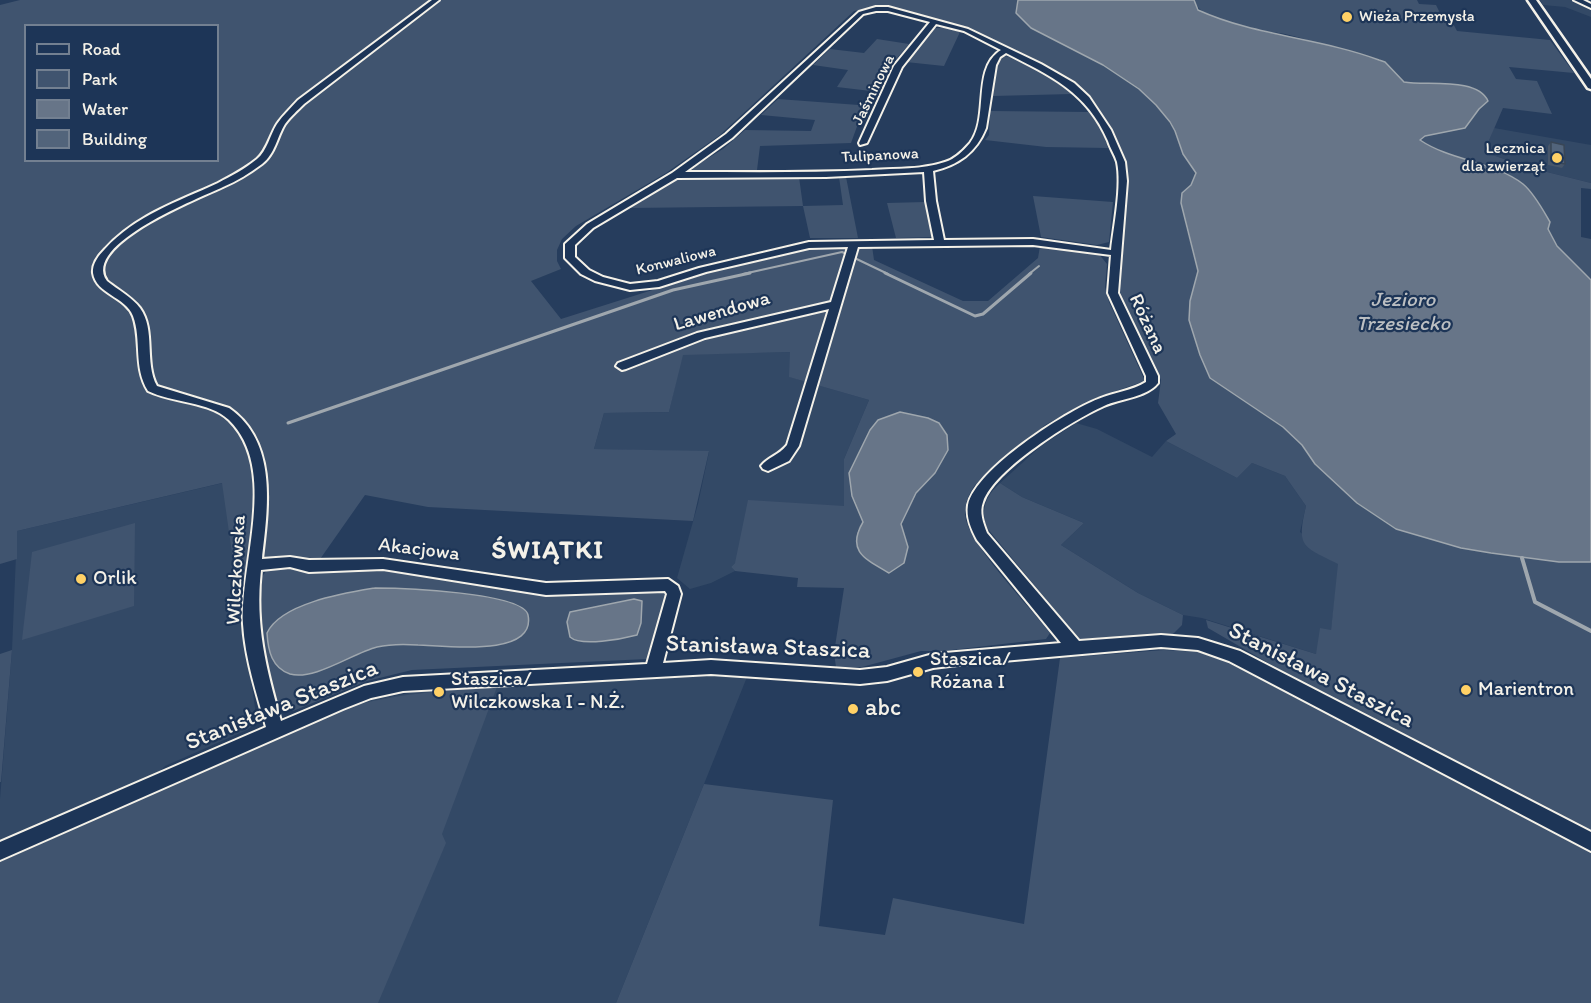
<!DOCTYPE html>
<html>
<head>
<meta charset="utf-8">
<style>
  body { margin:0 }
  #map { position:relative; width:1591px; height:1003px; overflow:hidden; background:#263d5d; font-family:Itim,sans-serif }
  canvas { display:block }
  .legend { position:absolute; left:24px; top:24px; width:195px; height:138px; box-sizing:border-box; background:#1d3557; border:2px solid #738091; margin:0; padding:8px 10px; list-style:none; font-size:18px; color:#f4f1e8 }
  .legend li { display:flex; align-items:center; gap:12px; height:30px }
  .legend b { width:30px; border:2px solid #738091 }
</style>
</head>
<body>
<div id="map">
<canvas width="1591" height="1003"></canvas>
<ul class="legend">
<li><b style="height:8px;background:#1d3557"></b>Road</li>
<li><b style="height:16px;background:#40546f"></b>Park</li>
<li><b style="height:16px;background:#677588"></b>Water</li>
<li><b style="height:16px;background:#52647b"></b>Building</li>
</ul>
</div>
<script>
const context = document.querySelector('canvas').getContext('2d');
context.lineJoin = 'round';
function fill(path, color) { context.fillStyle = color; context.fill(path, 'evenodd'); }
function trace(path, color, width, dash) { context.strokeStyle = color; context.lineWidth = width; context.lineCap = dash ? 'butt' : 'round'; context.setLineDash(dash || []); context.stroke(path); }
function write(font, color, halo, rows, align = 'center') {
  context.font = font + ' Itim,sans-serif'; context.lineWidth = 4.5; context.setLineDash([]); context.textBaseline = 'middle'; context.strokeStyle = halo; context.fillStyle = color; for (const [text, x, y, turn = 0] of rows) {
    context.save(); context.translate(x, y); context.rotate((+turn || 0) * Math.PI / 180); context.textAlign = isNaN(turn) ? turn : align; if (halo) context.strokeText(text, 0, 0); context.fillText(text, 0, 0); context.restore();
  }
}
const built = new Path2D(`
  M1540,0H1575L1591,7V17L1565,7L1543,5Z
  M1494,128L1591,145V183L1527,167L1484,152Z
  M790,352V377L869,400L844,459V507L735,563L731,567L735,571L711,583L690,589L677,578L698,504L709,452L594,449L604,413L669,412L682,354Z
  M1076,423L1097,429L1152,457L1166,441L1237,478L1252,463L1285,476L1306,506L1300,532L1339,564L1331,631L1316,654L1202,618L1183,615L1138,593L1061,545L1084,523L1022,497L1000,483L1041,446Z
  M223,483L257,722L247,730L165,766L150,781L0,843V799L12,650L17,531Z
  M711,676L747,677L616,1003H0V862L371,700L415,692Z`);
const green = new Path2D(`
  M20,0H1018L1016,13L1031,28L1103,65L1139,89L1156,105L1169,122L1175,131L1183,154L1196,173L1191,185L1182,193L1186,226L1198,271L1190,301L1210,378L1283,427L1302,445L1315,464L1357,503L1396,529L1559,562H1591V832L1301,682L1208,628L1206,620L1316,654L1320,628L1331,630L1338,564C1303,546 1296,548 1306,506L1285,476L1252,463L1237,478L1166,441L1176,434L1158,403L1161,380L1121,299L1120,284L1128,182L1127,163L1113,130L1091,99L1075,84L1042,65L969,29L889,8L875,7L854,11L720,135L666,173L576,226L562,239L557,250V261L561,269L531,281L561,319L706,273L797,251L827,247L872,246L874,260L963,301H988L1038,258L1040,246L1098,253L1107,264L1105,287L1109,302L1145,381L1095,398L1045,425L975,485C968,495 963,507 966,520C973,548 1030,607 1050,633L1046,639L943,651H921L862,667H836L834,653L844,588L797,587L798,578L735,571L731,567L735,563L748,500L844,506V459L869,400L789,377L790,352L683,355L669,412L604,413L594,449L709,451L693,521L428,507L365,495L318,562C287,559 277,553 246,567L241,616L222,483L17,531V559L0,564V5ZM26,26H218V160H26ZM900,412L928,418L916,493L901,524L908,547L857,532L863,522L878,420Z
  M1194,0H1417L1419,4L1436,5L1440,13L1448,14L1457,31L1550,40L1574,73L1509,67L1516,79L1537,81L1552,114L1503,108L1484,152L1527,167L1591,183V189L1581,188V237L1591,239V280L1557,246L1548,229L1550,222C1543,210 1534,193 1523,184C1495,161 1448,154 1413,150L1421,91C1380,72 1329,43 1285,34C1261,30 1202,25 1194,0Z
  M933,28H948L960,32L944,66L906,62Z
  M877,39L909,44L892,64L879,92L837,87L848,70L813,65L830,49L864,53Z
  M1003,56C1028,57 1052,79 1072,94L993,96L996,68Z
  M778,99L872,106L865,121H859L851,143L760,146L757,170L693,171L692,168L723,149L745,130L811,131L815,120L761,115Z
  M990,111L1089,112L1099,123L1108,148L1046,147L985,140L989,135Z
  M799,177L803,206L843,205L839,177H846L858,238H810L803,206L629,208L669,182L682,179Z
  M1033,196L1113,202L1109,242L1097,245L1041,237Z
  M925,202L933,237L896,238L887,203Z
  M1000,483L1022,497L1084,523L1061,545L1138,593L1183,615L1182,625L1173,634L1079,639L987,528C980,509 986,496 1000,483Z
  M135,523L134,606L22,640L32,552Z
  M277,566L381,568L544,593L665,590L668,594L647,659L412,670L367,681L293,711L279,708L264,659L258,621L261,578L267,570Z
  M12,650L1,782H0V654Z
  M1164,650L1199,652L1231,664L1591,853V1003H616L704,784L833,800L819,926L885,935L893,898L1024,924L1060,658Z
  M497,687L442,834L446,843L378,1003H0V862L345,708C399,693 441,691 497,687Z`);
const water = new Path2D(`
  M1018,0H1194L1198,10C1255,36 1320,38 1379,60L1385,62L1404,82C1427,86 1477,77 1488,101L1479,109L1465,128L1425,136L1420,140C1451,161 1493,161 1523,184C1534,193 1543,210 1550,222L1548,229L1557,246L1591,280V562H1559L1491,553L1461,548L1396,529L1357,503L1315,464L1302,445L1283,427L1210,378L1200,355L1189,320L1190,301L1198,271L1181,203L1182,193L1191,185L1196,173L1183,154L1175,131L1170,122L1156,105L1139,89L1103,65L1031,28L1016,13Z
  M900,412L928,418L939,423L947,435L948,450L935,473L916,493L901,524L908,547L904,563L889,573C865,559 846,551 863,522L852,496L849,473L870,430L878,420Z
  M375,588C398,588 523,592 528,615C537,659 440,645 418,645C404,644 390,644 377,647C353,653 314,681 290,674C272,668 268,651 267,633C281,603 345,593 375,588Z
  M634,599L642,601L641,623L637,635C622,639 581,647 570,637L567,622L570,612Z`);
const streamFar2 = new Path2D(`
  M743,274L842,252L888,274
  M1029,274L1039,266`);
const streamFar1 = new Path2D(`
  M885,273L975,316L983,314L1031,273
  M288,423L673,290L750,273`);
const stream = new Path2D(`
  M1522,558L1535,602L1591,631`);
const minor = new Path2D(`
  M432,0H439L304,104C298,110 290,117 285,124C277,137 275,154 262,164C250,173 237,181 223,187C200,198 81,244 107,281C118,290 132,297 140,308C156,330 144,362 157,386L229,408C278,442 268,508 262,559L290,557L309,560L383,559L546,583L668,579L678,586L681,594L663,663L711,660L860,670L887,667L933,654L1061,643L977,540C971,529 966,517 968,505C976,469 1065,412 1098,399C1114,392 1132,391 1146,382V376L1108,293L1111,255L1033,245L858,247L799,446L789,461L768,471L763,469L761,466C768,457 778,456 787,445L829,309L705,338L626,369L622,370L616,366L618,363L697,333L831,302L848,247L809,248L706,272L659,287L630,290L595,281L581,274L565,258V244L587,224L672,173L726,134L859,12L876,7H888L968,29L1041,64L1074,83L1089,97L1111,130L1125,162L1127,181L1118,293L1158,376V383C1146,398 1121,398 1104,406C1073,420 994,469 983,502C979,512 983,523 987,533L1079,641L1161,635L1198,638L1240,651L1591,832V851L1229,661L1198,650L1161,647L958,665L933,668L887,681L860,684L711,674L403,691L371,698L343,709L0,860V842L266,727C257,694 245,659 243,624C240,563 279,469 229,420C209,401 172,403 148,391C133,367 142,340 133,316C126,297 96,294 93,273C92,264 99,255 105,249C136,215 177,202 218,183C231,176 245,169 257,159C267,151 270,135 277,124C283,115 291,108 298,100ZM876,11H888L930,22L894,66L859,143L860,145L867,143L902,67L936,24L964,31L1001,50C971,69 990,117 970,143C963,151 955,159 945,162C922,170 896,168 872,170C810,173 747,172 685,172L732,138L863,14ZM1006,53C1051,76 1087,92 1108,141C1110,148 1115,155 1117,162C1122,186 1114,224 1111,250L1033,239L944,240L936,201L933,171C958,165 976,153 986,128L996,65L1000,57ZM924,172L926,201L934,240L809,242L699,268L658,281L630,284L603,277L589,270L575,257V245L593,228L677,178L826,177ZM290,567L309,572L383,569L546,595L665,591L667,594L647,664L403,677L364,686L281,721C266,668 255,625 261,570Z
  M1574,0H1583L1591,4V8Z`);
const tertiary = new Path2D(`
  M1528,0H1536L1591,79V89L1588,88Z`);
const wall = new Path2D(`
  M1551,142L1565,164L1562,168L1548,165V146Z`);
const building = new Path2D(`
  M1551,142L1564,145L1565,164L1551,161Z`);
const markers = [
  [1347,17,6,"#ffd166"],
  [1557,158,6,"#ffd166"],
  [81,579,6,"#ffd166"],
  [918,672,6,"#ffd166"],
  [1466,690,6,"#ffd166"],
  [439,692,6,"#ffd166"],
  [853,709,6,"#ffd166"]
];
const farPoinames = [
  ["Wieża Przemysła",1359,17],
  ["Lecznica",1545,149,"right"],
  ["dla zwierząt",1545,167,"right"]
];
const farStreetnames = [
  ["Jaśminowa",874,90,-64],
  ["Tulipanowa",880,156,-3],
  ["Konwaliowa",676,261,-14]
];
const streetNames = [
  ["Lawendowa",722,312,-16],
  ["Różana",1147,324,65],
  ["Akacjowa",419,550,7],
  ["Wilczkowska",237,570,-87]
];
const poiNames = [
  ["Orlik",93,579],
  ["Staszica/",930,660],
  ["Różana I",930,683],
  ["Staszica/",451,680],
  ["Wilczkowska I - N.Ż.",451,703],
  ["Marientron",1478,690]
];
const waterNames = [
  ["Jezioro",1403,301],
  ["Trzesiecko",1403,325]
];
const nearStreetnames = [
  ["Stanisława Staszica",768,648,2],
  ["Stanisława Staszica",1321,676,27],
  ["Stanisława Staszica",282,706,-22]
];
const nearPoinames = [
  ["abc",865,709]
];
const districtNames = [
  ["ŚWIĄTKI",548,551]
];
fill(built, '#334966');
fill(green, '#40546f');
fill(water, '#677588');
trace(water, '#9fa7ae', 1.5);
trace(streamFar2, '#9fa7ae', 2);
trace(streamFar1, '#9fa7ae', 3);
trace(stream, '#9fa7ae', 4);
trace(minor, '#f4f1e8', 4);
trace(tertiary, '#f4f1e8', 5);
fill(minor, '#1d3557');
fill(tertiary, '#1d3557');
fill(wall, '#47566a');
fill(building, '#52647b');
trace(building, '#394656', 1.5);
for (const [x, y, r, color] of markers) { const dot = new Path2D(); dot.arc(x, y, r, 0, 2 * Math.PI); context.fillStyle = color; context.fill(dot); trace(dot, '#1d3557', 2); }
write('16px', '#f4f1e8', '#1d3557', farPoinames, 'left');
write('16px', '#f4f1e8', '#1d3557', farStreetnames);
write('20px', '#f4f1e8', '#1d3557', streetNames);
write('20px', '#f4f1e8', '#1d3557', poiNames, 'left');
write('italic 21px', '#bcbfc2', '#1d3557', waterNames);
write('24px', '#f4f1e8', '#1d3557', nearStreetnames);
write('24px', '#f4f1e8', '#1d3557', nearPoinames, 'left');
context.letterSpacing = '1.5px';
write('bold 26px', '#f4f1e8', '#1d3557', districtNames);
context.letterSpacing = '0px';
</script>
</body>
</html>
